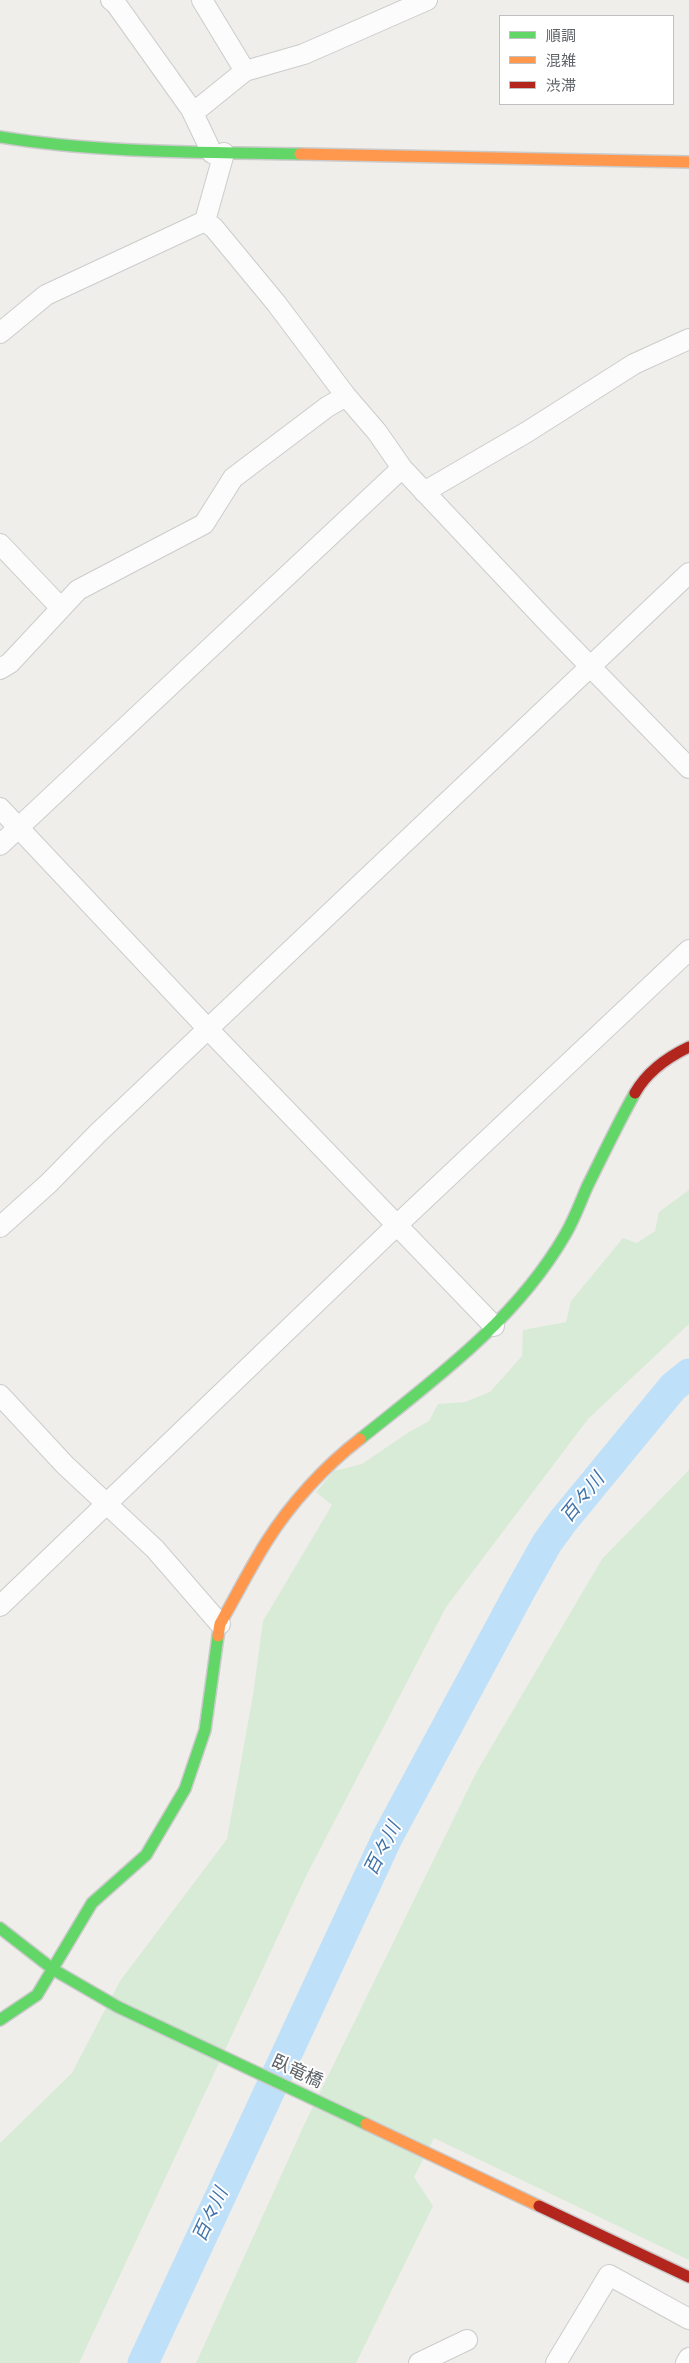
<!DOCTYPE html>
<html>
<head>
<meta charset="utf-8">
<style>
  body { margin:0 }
  #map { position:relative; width:689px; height:2363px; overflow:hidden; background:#efeeea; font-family:"Fira Sans","Noto Sans JP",sans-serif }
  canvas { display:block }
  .legend { position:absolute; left:499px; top:15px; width:175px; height:90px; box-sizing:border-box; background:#fff; border:1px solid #bfc1c3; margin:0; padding:6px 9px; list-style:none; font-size:15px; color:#5f6368 }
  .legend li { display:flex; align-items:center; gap:10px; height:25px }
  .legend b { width:25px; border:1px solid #bfc1c3 }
</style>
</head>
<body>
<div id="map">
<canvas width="689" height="2363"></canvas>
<ul class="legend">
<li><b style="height:6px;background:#63d668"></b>順調</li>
<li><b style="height:6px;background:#ff974d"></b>混雑</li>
<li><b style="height:6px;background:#b3261e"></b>渋滞</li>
</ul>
</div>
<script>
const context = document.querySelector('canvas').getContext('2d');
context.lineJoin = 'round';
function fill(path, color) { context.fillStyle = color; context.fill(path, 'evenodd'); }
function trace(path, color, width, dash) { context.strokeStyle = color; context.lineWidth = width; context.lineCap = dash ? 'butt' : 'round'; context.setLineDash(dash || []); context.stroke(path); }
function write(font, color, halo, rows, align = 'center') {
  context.font = font + ' "Fira Sans","Noto Sans JP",sans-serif'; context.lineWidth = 4; context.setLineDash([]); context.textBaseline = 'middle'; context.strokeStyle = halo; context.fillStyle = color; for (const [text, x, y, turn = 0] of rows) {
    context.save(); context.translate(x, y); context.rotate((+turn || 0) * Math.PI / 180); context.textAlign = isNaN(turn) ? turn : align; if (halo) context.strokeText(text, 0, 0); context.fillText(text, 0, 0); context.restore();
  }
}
const green = new Path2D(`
  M689,1190V1324L588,1419L446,1607L307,1874L79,2363H0V2143L72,2073L120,1981L227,1839L253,1695L263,1621L332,1505L316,1492L334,1471L362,1464L409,1432L429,1421L438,1404L465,1402L490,1392L522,1356L523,1330L566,1322L571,1301L623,1238L637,1243L655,1231L659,1212Z
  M689,1470V2260L434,2138L414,2177L433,2206L356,2363H196L304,2125L476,1773L602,1559Z`);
const river = new Path2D(`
  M143,2363L387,1838L520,1591L547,1543L563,1521L673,1387L689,1374`);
const street = new Path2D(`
  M111,0L116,4L191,109L212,153
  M202,0L245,71
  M193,113L245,71L304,54L427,0
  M205,221L214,228L276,303L346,396L377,432L402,468L549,624L689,768
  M0,333L46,295L205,221L224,153
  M424,492L527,432L634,364L689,339
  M0,544L61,608
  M0,669L10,663L78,590L204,524L233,478L327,407L346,396
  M0,808L208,1029L494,1326
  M0,845L402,468
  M0,1227L49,1183L98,1133L689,573
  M0,1395L65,1465L155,1549L220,1624
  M0,1606L397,1225L689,950
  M419,2363L467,2340
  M556,2363L609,2275L689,2319
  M686,2363L689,2358`);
const fast = new Path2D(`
  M0,137C99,153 200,152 300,154
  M360,1439C435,1379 516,1320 565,1235C574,1220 580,1203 587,1187C603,1155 618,1123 635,1093
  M0,1928L54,1970L118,2007L366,2124
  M0,2020L37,1995L92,1903L146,1855L185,1789L205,1730L218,1636`);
const slow = new Path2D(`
  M300,154L689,162
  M218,1636L220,1624C236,1596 250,1568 267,1541C291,1503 325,1466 360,1439
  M366,2124L539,2206`);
const jam = new Path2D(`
  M635,1093C647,1072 668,1057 689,1047
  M539,2206L689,2277`);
const streetNames = [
  ["臥竜橋",297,2072,25]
];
const waterNames = [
  ["百々川",583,1498,-51],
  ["百々川",383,1849,-63],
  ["百々川",211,2215,-65]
];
fill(green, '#d8ebd6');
trace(river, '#bfe0f9', 31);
trace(street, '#cbcccc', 22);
trace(fast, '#cacacb', 14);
trace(slow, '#cacacb', 14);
trace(jam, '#cacacb', 14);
trace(street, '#fdfcfc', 20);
trace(fast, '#63d668', 11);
trace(slow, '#ff974d', 11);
trace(jam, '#b3261e', 11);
write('18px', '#5f6368', '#fff', streetNames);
write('italic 19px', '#4174aa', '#fff', waterNames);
</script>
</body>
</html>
